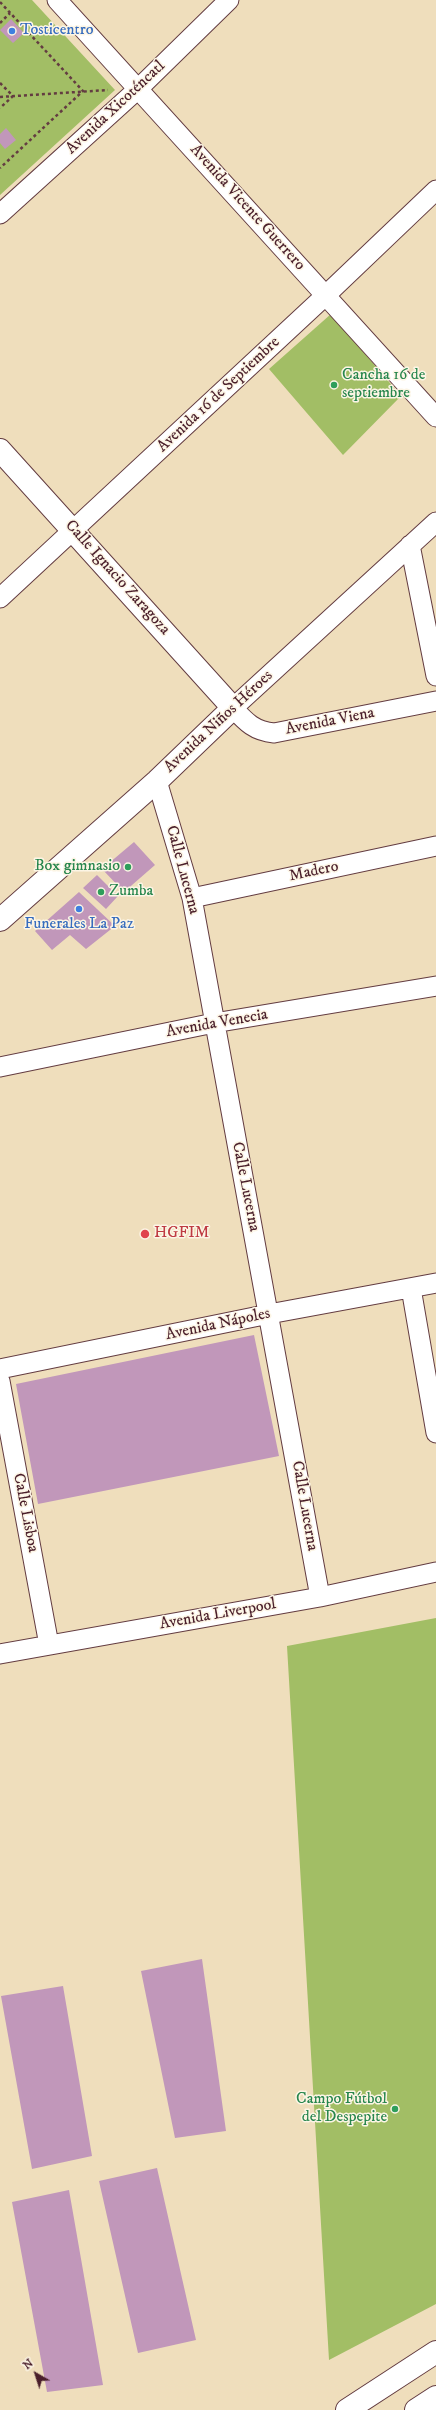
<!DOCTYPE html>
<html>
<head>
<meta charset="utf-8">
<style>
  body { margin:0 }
  #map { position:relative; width:436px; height:2410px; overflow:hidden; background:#efdebc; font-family:"IM FELL DW Pica",serif }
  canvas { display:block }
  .north { position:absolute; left:16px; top:2354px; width:40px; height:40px; -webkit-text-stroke:3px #fcf5e5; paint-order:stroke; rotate:321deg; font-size:11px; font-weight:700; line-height:16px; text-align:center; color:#4a1f2b }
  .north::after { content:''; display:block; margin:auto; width:14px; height:18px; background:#4a1f2b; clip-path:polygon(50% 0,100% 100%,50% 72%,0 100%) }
</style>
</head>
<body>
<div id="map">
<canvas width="436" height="2410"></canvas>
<div class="north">N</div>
</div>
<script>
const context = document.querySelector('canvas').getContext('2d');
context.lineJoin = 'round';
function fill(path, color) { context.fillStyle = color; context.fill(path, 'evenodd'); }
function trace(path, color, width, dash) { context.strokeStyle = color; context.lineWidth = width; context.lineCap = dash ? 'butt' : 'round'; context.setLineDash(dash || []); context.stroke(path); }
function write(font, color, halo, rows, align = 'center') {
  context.font = font + ' "IM FELL DW Pica",serif'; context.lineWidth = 3; context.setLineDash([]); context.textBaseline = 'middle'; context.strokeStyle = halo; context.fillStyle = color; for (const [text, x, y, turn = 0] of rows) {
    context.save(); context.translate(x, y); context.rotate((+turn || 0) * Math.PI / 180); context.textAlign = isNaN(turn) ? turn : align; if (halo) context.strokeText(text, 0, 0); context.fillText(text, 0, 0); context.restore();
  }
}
const green = new Path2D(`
  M0,0H32L115,90L0,195Z
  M331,314L401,396L343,455L269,369Z
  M436,1618V2304L329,2360L287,1646Z`);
const building = new Path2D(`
  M11,19L24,33L13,43L0,30Z
  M6,128L16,140L5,149L0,143V134Z
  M134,842L155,865L124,892L102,869Z
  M97,875L118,896L106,909L83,888Z
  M79,892L115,926L86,949L70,935L52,950L35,931Z
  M254,1335L279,1456L38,1504L16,1384Z
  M202,1959L226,2131L175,2138L141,1971Z
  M63,1986L92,2156L32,2169L1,1996Z
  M157,2168L196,2340L138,2353L99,2181Z
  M69,2190L103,2385L47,2392L12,2202Z`);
const path = new Path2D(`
  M0,2L83,91L0,168
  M0,23L10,13
  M0,83L13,96L0,108
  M0,97L108,90`);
const street = new Path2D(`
  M57,0L436,417
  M0,214L138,89L229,0
  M436,522L233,708C246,722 254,731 274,733L436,701
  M410,545L436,676
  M0,598L326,295L436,190
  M157,781L192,898L320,1597
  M192,898L436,846
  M0,1067L214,1023L436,986
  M411,1288L436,1433
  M0,1369L269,1314L436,1283
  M0,1381L49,1645
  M0,1654L320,1597L436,1572`);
const secondary = new Path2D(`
  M0,450L233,708L157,781L0,920`);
const primary = new Path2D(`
  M347,2410L436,2352
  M416,2410L436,2397`);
const markers = [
  [12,31,4,"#3f7fe0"],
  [334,385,4,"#2e9e5b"],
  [128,867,4,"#2e9e5b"],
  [101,892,4,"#2e9e5b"],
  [79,909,4,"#3f7fe0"],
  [145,1234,5,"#e0444e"],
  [395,2109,4,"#2e9e5b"]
];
const shopNames = [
  ["Tosticentro",20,31],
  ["Funerales La Paz",79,925,"center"]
];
const streetNames = [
  ["Avenida Xicoténcatl",116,108,-43],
  ["Avenida Vicente Guerrero",247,208,48],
  ["Avenida 16 de Septiembre",219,395,-43],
  ["Calle Ignacio Zaragoza",117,578,48],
  ["Avenida Niños Héroes",219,722,-43],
  ["Avenida Viena",330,722,-11],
  ["Calle Lucerna",182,870,75],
  ["Madero",314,872,-12],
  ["Avenida Venecia",217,1024,-10],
  ["Calle Lucerna",245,1187,79],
  ["Avenida Nápoles",218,1325,-12],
  ["Calle Lucerna",304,1506,80],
  ["Calle Lisboa",25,1513,79],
  ["Avenida Liverpool",218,1615,-10]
];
const leisureNames = [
  ["Cancha 16 de",342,376],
  ["septiembre",342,394],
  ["Box gimnasio",120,867,"right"],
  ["Zumba",109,892],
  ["Campo Fútbol",387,2100,"right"],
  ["del Despepite",387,2118,"right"]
];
const healthNames = [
  ["HGFIM",154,1234]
];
fill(green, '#a2be65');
fill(building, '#c197ba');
trace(street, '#633c41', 21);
trace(secondary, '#633c41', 24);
trace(primary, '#633c41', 24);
trace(path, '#633c41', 2.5, [3, 3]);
trace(street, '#fff', 19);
trace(secondary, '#fff', 22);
trace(primary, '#fff', 22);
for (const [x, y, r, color] of markers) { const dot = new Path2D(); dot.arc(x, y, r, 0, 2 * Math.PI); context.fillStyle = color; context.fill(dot); trace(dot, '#fcf5e5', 1.5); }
write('16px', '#366cbe', '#fcf5e5', shopNames, 'left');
write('16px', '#4a1f2b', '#fcf5e5', streetNames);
write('16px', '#27864d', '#fcf5e5', leisureNames, 'left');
write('16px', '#be3a42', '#fcf5e5', healthNames, 'left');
</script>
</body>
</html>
